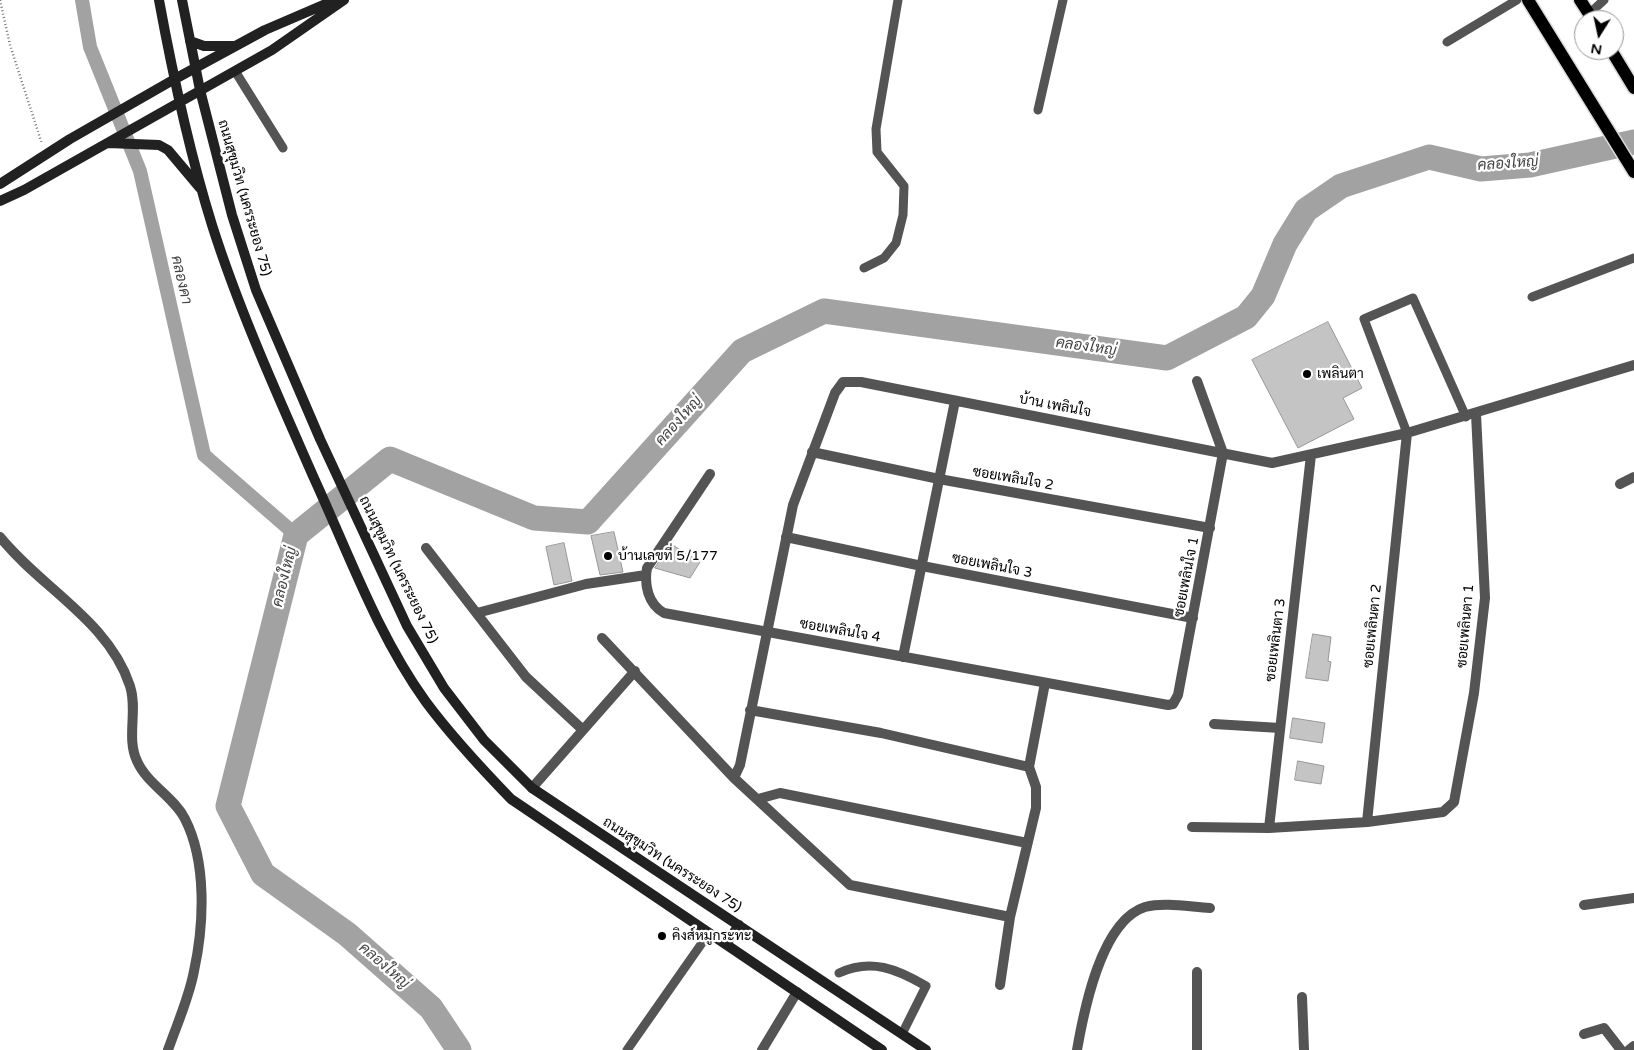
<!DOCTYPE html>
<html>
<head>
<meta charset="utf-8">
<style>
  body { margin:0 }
  #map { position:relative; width:1634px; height:1050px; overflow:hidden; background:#fff; font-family:"Varela Round",sans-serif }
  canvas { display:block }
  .north { position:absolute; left:1574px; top:10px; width:50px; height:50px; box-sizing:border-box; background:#fff; border:1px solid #999; border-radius:50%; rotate:190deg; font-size:14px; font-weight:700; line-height:20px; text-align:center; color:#000 }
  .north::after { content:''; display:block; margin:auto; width:18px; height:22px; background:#000; clip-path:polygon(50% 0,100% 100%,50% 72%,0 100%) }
</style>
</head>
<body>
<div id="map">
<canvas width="1634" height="1050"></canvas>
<div class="north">N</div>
</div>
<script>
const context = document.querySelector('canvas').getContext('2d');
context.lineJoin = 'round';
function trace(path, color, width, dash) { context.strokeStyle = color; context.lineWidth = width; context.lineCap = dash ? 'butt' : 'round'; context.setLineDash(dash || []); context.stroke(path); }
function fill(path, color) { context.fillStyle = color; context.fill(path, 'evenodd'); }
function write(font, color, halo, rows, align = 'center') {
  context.font = font + ' "Varela Round",Sarabun,sans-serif'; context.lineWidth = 4.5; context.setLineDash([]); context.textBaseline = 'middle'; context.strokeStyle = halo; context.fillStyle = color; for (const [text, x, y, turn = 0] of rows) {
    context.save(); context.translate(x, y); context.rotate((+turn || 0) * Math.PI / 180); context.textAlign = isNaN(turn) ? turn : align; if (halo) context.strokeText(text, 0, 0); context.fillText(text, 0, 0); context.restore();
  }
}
const canal = new Path2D(`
  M82,0L90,47L140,171L204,455L296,535`);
const river = new Path2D(`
  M459,1050L431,1008L347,934L263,874L228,806L296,535L390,459L534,518L588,522L742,351L824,311L1167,358L1246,317L1263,296L1285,244L1306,210L1341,186L1429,157L1481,169L1530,165L1634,142`);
const building = new Path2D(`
  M1328,322L1362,388L1343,398L1354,419L1298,448L1252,360Z
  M614,532L623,572L600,575L591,536Z
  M564,543L572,581L554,585L546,547Z
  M671,544L700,562L690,578L655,568Z
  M1313,634L1331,637L1328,661L1331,662L1328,681L1306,678Z
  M1293,718L1325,723L1322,743L1290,738Z
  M1298,761L1324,766L1321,784L1295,780Z`);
const path = new Path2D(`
  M0,0L10,45L42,144`);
const lane = new Path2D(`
  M1589,14L1604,0
  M1447,42L1517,0
  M235,71L283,148
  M1038,110L1063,0
  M864,268L884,258L896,243L903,215L904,186L877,152L876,129L898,0
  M1532,297L1634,258
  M1407,433L1364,319L1413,298L1466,417
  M839,973C871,958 897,969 926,986L902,1034
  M627,1050L709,933`);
const street = new Path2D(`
  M812,452L939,479L1210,528
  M710,474L647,568C644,585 648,604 664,613L1168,705L1173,704L1178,695L1223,453L1197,381
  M1620,484L1634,477
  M0,537C41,588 109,621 130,686C138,710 126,738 137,761C147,784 174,797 185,819C207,862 204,925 194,971C189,998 177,1024 168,1050
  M786,537L922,566L1193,618
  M426,548L526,677L583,730
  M477,613L586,584L646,575
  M602,638L734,778L850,885L1010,917
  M903,657L955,401
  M750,710L881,733L1029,767
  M1214,724L1280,728
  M734,778L740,765L793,505L835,393L843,382H861L1272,463L1407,433L1634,365
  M532,788L635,671
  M758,799L780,793L1027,843
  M1367,822L1407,433
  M1192,827L1269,828L1367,822L1443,812L1454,802L1474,693L1485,598L1476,414
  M1269,828L1311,455
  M1584,905L1634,898
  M1197,972V1050
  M1000,985L1010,917L1036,808V787L1029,767L1045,683
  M1302,997L1304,1050
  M1584,1034L1604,1028L1621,1050
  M762,1050L797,992
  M1077,1050C1084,1010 1101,921 1145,907C1165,902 1190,907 1210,908
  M1629,1050L1634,1046`);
const secondary = new Path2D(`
  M159,0C173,76 189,151 212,225C239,310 277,394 313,476C348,552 377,634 426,702C452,737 481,768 511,799L882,1050
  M182,0L200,90L232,215L256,290L320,439L407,626L444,688L484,740L532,788L926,1050
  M190,41L204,46H233
  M108,143L159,145L168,150L200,188
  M0,184L70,139L173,80L265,30L335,0
  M0,201L24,190L272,50L344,0
  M726,944L739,925`);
const primary = new Path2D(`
  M1528,0L1634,172
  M1580,0L1593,20
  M1611,50L1634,88`);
const markers = [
  [1307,374,5,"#000"],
  [608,556,5,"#000"],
  [662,936,5,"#000"]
];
const streetNames = [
  ["ถนนสุขุมวิท (นครระยอง 75)",244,198,74],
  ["บ้าน เพลินใจ",1055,406,11],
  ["ซอยเพลินใจ 2",1013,479,10],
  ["ซอยเพลินใจ 3",992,566,11],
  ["ถนนสุขุมวิท (นครระยอง 75)",398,570,64],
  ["ซอยเพลินใจ 1",1187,577,-79],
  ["ซอยเพลินตา 2",1373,626,-84],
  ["ซอยเพลินตา 1",1466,626,-85],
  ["ซอยเพลินใจ 4",840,631,10],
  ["ซอยเพลินตา 3",1276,640,-83],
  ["ถนนสุขุมวิท (นครระยอง 75)",672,865,33]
];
const poiNames = [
  ["เพลินตา",1317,374],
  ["บ้านเลขที่ 5/177",618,556],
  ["คิงส์หมูกระทะ",672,936]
];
const waterNames = [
  ["คลองใหญ่",1508,164,-4],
  ["คลองคา",181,280,77],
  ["คลองใหญ่",1086,347,8],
  ["คลองใหญ่",679,421,-48],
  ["คลองใหญ่",285,577,-76],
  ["คลองใหญ่",384,966,41]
];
trace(canal, '#a2a2a2', 14);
trace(river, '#a2a2a2', 25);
fill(building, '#c4c4c4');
trace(building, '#989898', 1);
trace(primary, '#dbdbdb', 15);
trace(path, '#767676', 2.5, [1, 2.5]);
trace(lane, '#545454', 9);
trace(street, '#545454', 10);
trace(secondary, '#212121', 10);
trace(primary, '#000', 12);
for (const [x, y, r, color] of markers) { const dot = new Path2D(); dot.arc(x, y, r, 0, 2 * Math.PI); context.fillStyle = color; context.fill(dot); trace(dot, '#fff', 2); }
write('14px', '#000', '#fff', streetNames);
write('14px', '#000', '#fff', poiNames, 'left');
write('italic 15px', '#434343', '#fff', waterNames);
</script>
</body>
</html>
